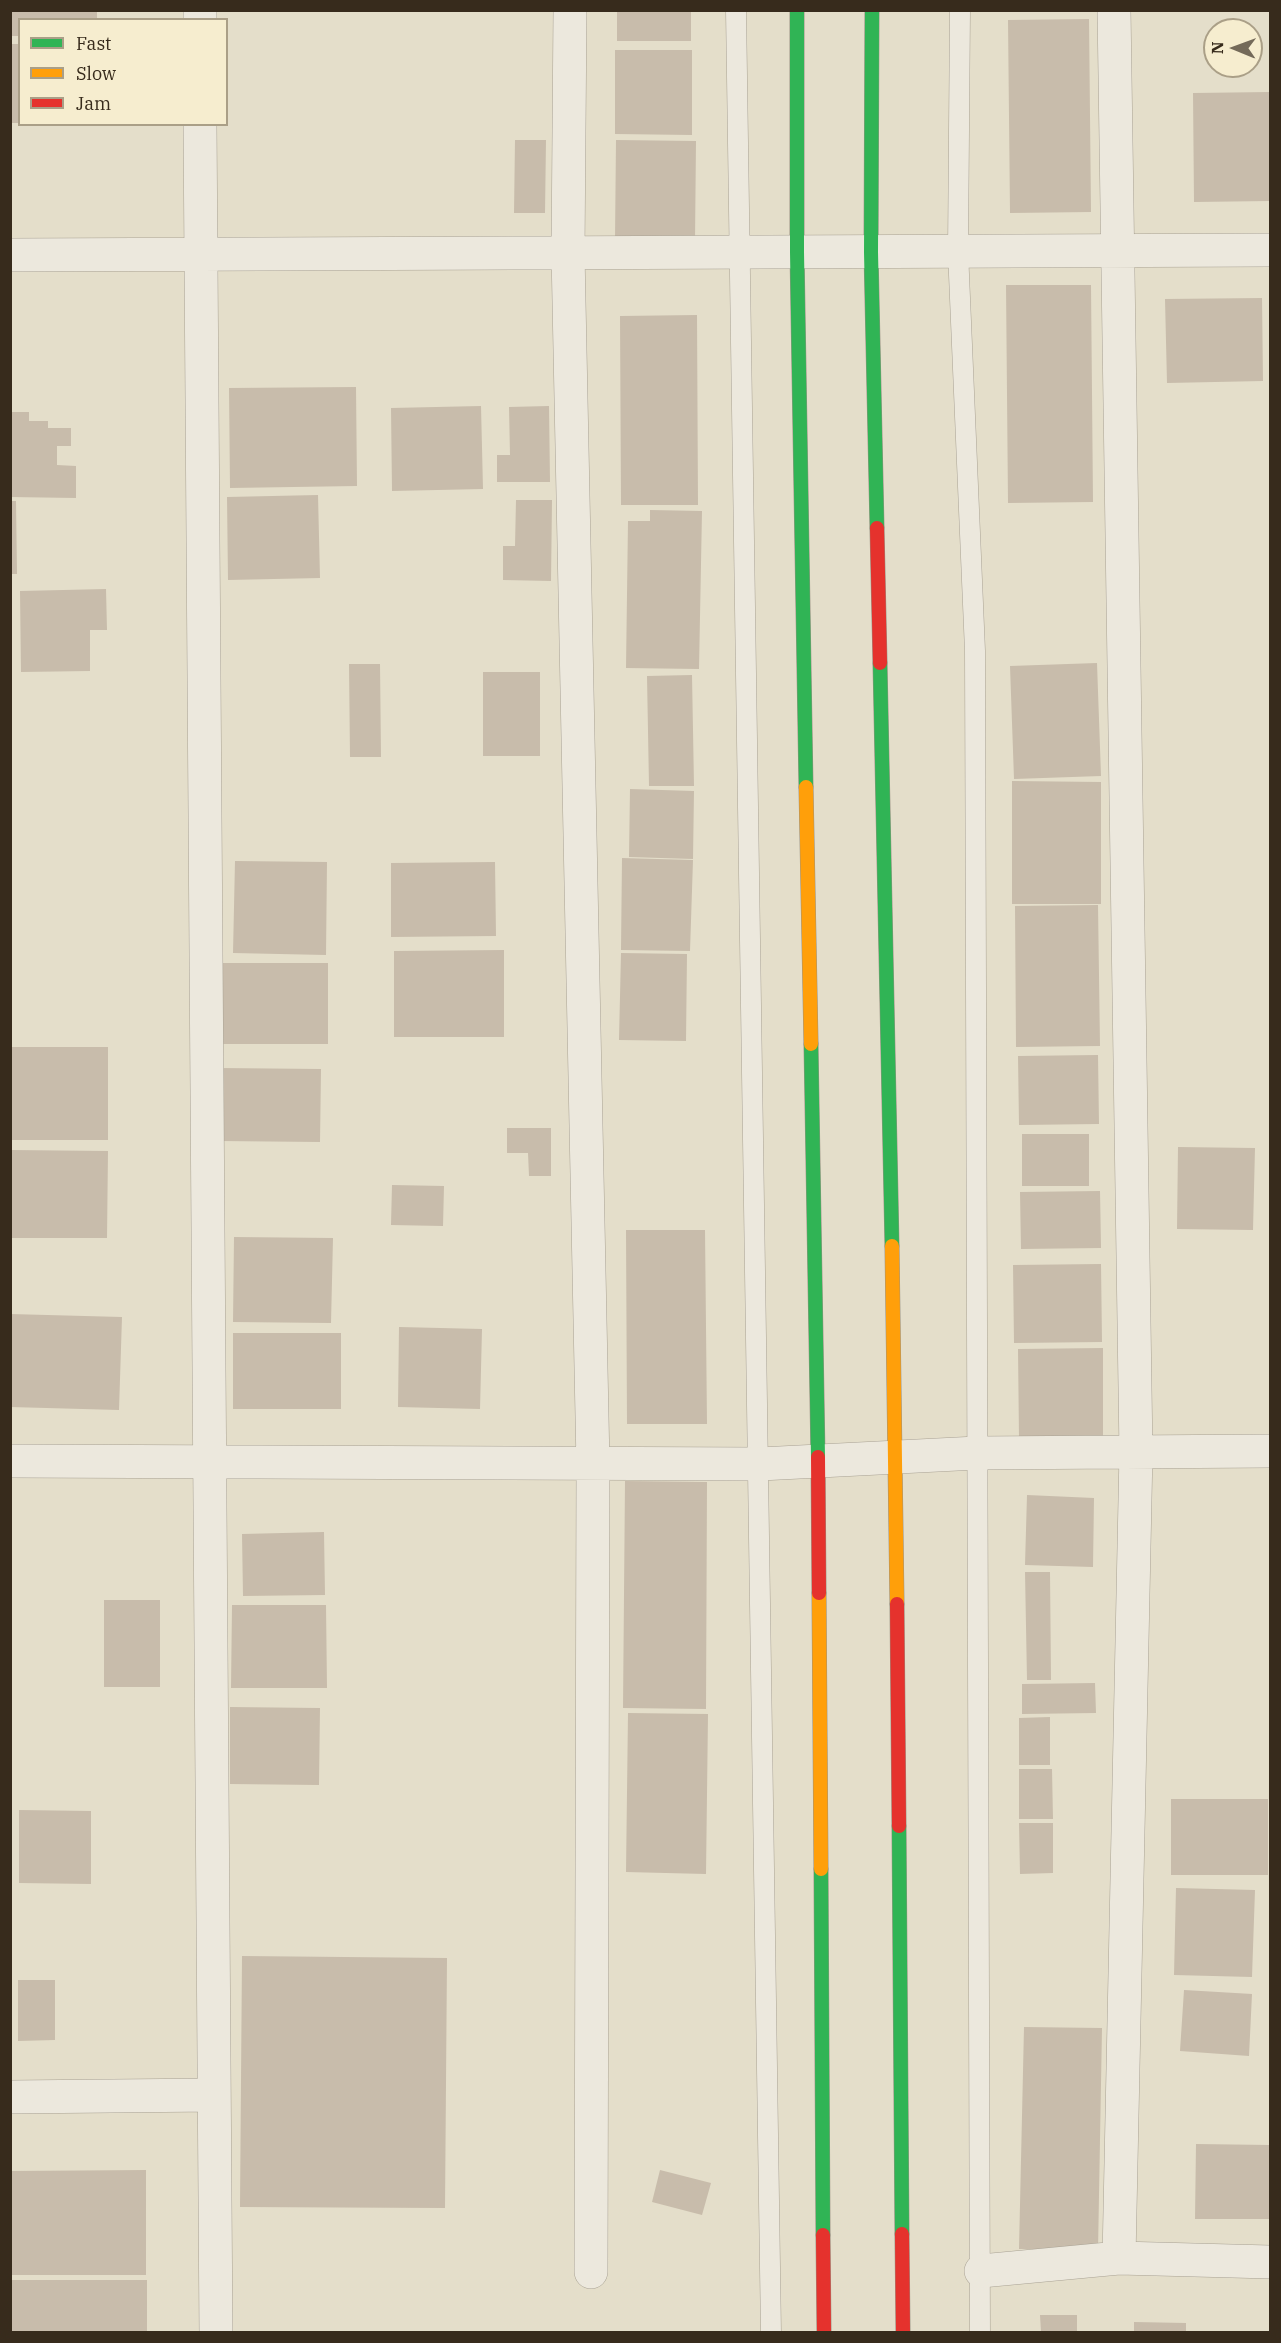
<!DOCTYPE html>
<html>
<head>
<meta charset="utf-8">
<style>
  body { margin:0 }
  #map { position:relative; width:1281px; height:2343px; overflow:hidden; background:#e4deca; font-family:"IBM Plex Serif",serif }
  canvas { display:block }
  .frame { position:absolute; inset:0; border:12px solid #372b1c; pointer-events:none }
  .legend { position:absolute; left:18px; top:18px; width:210px; height:108px; box-sizing:border-box; background:#f6edcf; border:2px solid #aa9f87; margin:0; padding:8px 10px; list-style:none; font-size:18px; color:#372b1c }
  .legend li { display:flex; align-items:center; gap:12px; height:30px }
  .legend b { width:30px; border:2px solid #aa9f87 }
  .north { position:absolute; left:1203px; top:18px; width:60px; height:60px; box-sizing:border-box; background:#f6edcf; border:2px solid #aa9f87; border-radius:50%; rotate:271deg; font-size:16px; font-weight:700; line-height:24px; text-align:center; color:#372b1c }
  .north::after { content:''; display:block; margin:auto; width:21px; height:27px; background:#746a59; clip-path:polygon(50% 0,100% 100%,50% 72%,0 100%) }
</style>
</head>
<body>
<div id="map">
<canvas width="1281" height="2343"></canvas>
<div class="frame"></div>
<ul class="legend">
<li><b style="height:8px;background:#30b455"></b>Fast</li>
<li><b style="height:8px;background:#ff9f0a"></b>Slow</li>
<li><b style="height:8px;background:#e5322d"></b>Jam</li>
</ul>
<div class="north">N</div>
</div>
<script>
const context = document.querySelector('canvas').getContext('2d');
context.lineJoin = 'round';
function fill(path, color) { context.fillStyle = color; context.fill(path, 'evenodd'); }
function trace(path, color, width, dash) { context.strokeStyle = color; context.lineWidth = width; context.lineCap = dash ? 'butt' : 'round'; context.setLineDash(dash || []); context.stroke(path); }
const building = new Path2D(`
  M10,10H97V20H20V36H10Z
  M617,10H691V41H617Z
  M1089,19L1091,212L1010,213L1008,20Z
  M10,44H20V123H10Z
  M615,50H692V135L615,134Z
  M1270,92V201L1194,202L1193,93Z
  M515,140H546L545,213H514Z
  M616,140L696,141L695,240L615,239Z
  M1006,285H1091L1093,502L1008,503Z
  M1262,298L1263,381L1167,383L1165,299Z
  M697,315L698,505H621L620,316Z
  M356,387L357,486L230,488L229,388Z
  M481,406L483,489L392,491L391,408Z
  M549,406L550,482H497V455H510L509,407Z
  M10,412H29V421H48V428H71V446H57V465L76,466V498L10,497Z
  M318,495L320,578L228,580L227,497Z
  M516,500H552L551,581L503,580V546H515Z
  M10,501H16L17,574H10Z
  M650,510L702,511L699,669L626,668L628,521H650Z
  M106,589L107,630H90V671L21,672L20,591Z
  M1097,663L1101,776L1014,779L1010,666Z
  M349,664H380L381,757H350Z
  M483,672H540V756H483Z
  M692,675L694,786H649L647,676Z
  M1012,781L1101,782V904H1012Z
  M630,789L694,791L693,859L629,857Z
  M622,858L693,860L690,951L621,950Z
  M235,861L327,862L326,955L233,953Z
  M495,862L496,936L391,937V863Z
  M1098,905L1100,1046L1016,1047L1015,906Z
  M504,950V1037H394V951Z
  M621,953L687,954L686,1041L619,1040Z
  M217,963H328V1044H217Z
  M10,1047H108V1140H10Z
  M1098,1055L1099,1124L1019,1125L1018,1056Z
  M219,1068L321,1069L320,1142L219,1141Z
  M507,1128H551V1176H529L528,1153H507Z
  M1022,1134H1089V1186H1022Z
  M1178,1147L1255,1148L1253,1230L1177,1229Z
  M10,1150L108,1151L107,1238H10Z
  M392,1185L444,1186L443,1226L391,1225Z
  M1100,1191L1101,1248L1021,1249L1020,1192Z
  M626,1230H705L707,1424H627Z
  M234,1237L333,1238L331,1323L233,1322Z
  M1101,1264L1102,1342L1014,1343L1013,1265Z
  M10,1314L122,1317L119,1410L10,1407Z
  M399,1327L482,1329L480,1409L398,1407Z
  M233,1333H341V1409H233Z
  M1103,1348V1438H1019L1018,1349Z
  M625,1481L707,1482L706,1709L623,1708Z
  M1027,1495L1094,1498L1093,1567L1025,1565Z
  M324,1532L325,1595L243,1596L242,1534Z
  M1025,1572H1050L1051,1680H1027Z
  M104,1600H160V1687H104Z
  M232,1605H326L327,1688H231Z
  M1095,1683L1096,1713L1022,1714V1684Z
  M230,1707L320,1708L319,1785L230,1784Z
  M628,1713L708,1714L706,1874L626,1872Z
  M1050,1717V1765H1019V1718Z
  M1019,1769H1052L1053,1819H1019Z
  M1171,1799H1268V1875H1171Z
  M19,1810L91,1811V1884L19,1883Z
  M1019,1823H1053V1873L1020,1874Z
  M1176,1888L1255,1890L1252,1977L1174,1975Z
  M242,1956L447,1958L445,2208L240,2207Z
  M18,1980H55V2040L18,2041Z
  M1184,1990L1252,1994L1249,2056L1180,2051Z
  M1024,2027L1102,2028L1098,2251L1019,2249Z
  M1196,2144L1270,2145V2219H1195Z
  M146,2170V2275H10V2171Z
  M660,2170L711,2183L702,2215L652,2202Z
  M10,2280H147V2332H10Z
  M1040,2315H1077V2332H1041Z
  M1134,2322L1186,2323V2332H1134Z`);
const lane = new Path2D(`
  M736,10L771,2332
  M960,10L958,251L975,651L980,2332`);
const street = new Path2D(`
  M200,10V20
  M570,10L568,253L593,1464L591,2272
  M1114,10L1136,1452L1119,2258
  M200,124L216,2332
  M10,255L1270,250
  M10,1461L760,1464L977,1453L1270,1451
  M10,2097L214,2095
  M981,2271L1119,2258L1270,2262`);
const fast = new Path2D(`
  M797,10V252L806,787
  M872,10L871,252L877,528
  M880,663L892,1246
  M811,1044L818,1457
  M899,1826L902,2234
  M821,1869L823,2235`);
const slow = new Path2D(`
  M806,787L811,1044
  M892,1246L897,1604
  M819,1593L821,1869`);
const jam = new Path2D(`
  M877,528L880,663
  M818,1457L819,1593
  M897,1604L899,1826
  M902,2234L903,2332
  M823,2235L824,2332`);
fill(building, '#c8bcab');
trace(lane, '#a9a294', 21);
trace(street, '#a9a294', 34);
trace(fast, '#999284', 15);
trace(slow, '#999284', 15);
trace(jam, '#999284', 15);
trace(lane, '#ece8dd', 20);
trace(street, '#ece8dd', 33);
trace(fast, '#30b455', 14);
trace(slow, '#ff9f0a', 14);
trace(jam, '#e5322d', 14);
</script>
</body>
</html>
